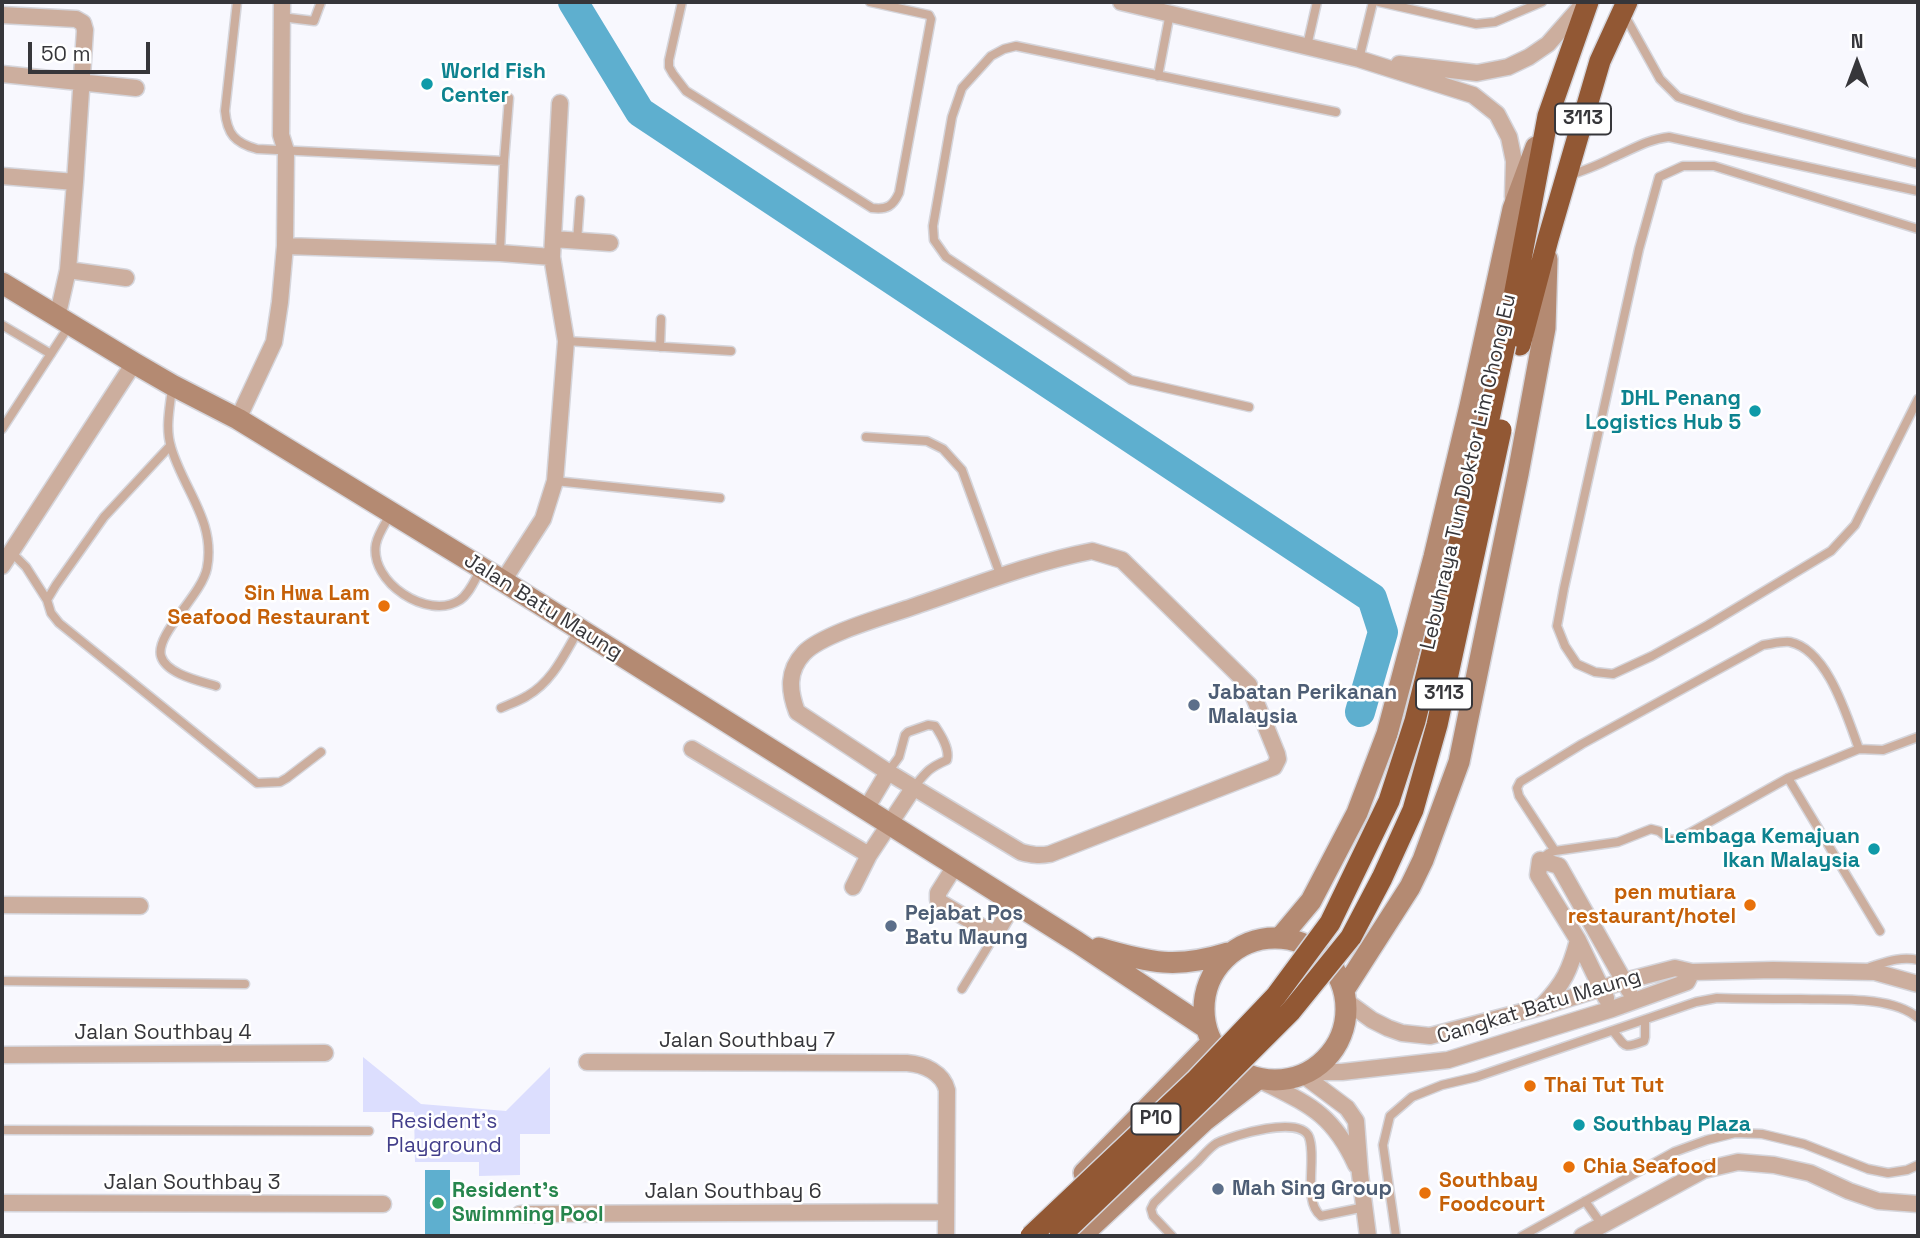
<!DOCTYPE html>
<html>
<head>
<meta charset="utf-8">
<style>
  body { margin:0 }
  #map { position:relative; width:1920px; height:1238px; overflow:hidden; background:#f8f8fe; font-family:"Space Grotesk",sans-serif }
  canvas { display:block }
  .frame { position:absolute; inset:0; border:4px solid #36363a; pointer-events:none }
  .north { position:absolute; left:1822px; top:28px; width:70px; height:70px; -webkit-text-stroke:5px #fff; paint-order:stroke; rotate:0deg; font-size:19px; font-weight:700; line-height:28px; text-align:center; color:#36363a }
  .north::after { content:''; display:block; margin:auto; width:24px; height:32px; background:#36363a; clip-path:polygon(50% 0,100% 100%,50% 72%,0 100%) }
  .scale { position:absolute; left:28px; top:42px; width:122px; height:32px; box-sizing:border-box; border:4px solid #36363a; border-top:0; padding-left:9px; font-size:21px; line-height:24px; white-space:nowrap; color:#36363a; -webkit-text-stroke:5px #fff; paint-order:stroke }
</style>
</head>
<body>
<div id="map">
<canvas width="1920" height="1238"></canvas>
<div class="frame"></div>
<div class="north">N</div>
<div class="scale">50 m</div>
</div>
<script>
const context = document.querySelector('canvas').getContext('2d');
context.lineJoin = 'round';
function fill(path, color) { context.fillStyle = color; context.fill(path, 'evenodd'); }
function trace(path, color, width, dash) { context.strokeStyle = color; context.lineWidth = width; context.lineCap = dash ? 'butt' : 'round'; context.setLineDash(dash || []); context.stroke(path); }
function write(font, color, halo, rows, align = 'center') {
  context.font = font + ' "Space Grotesk",sans-serif'; context.lineWidth = 5; context.setLineDash([]); context.textBaseline = 'middle'; context.strokeStyle = halo; context.fillStyle = color; for (const [text, x, y, turn = 0] of rows) {
    context.save(); context.translate(x, y); context.rotate((+turn || 0) * Math.PI / 180); context.textAlign = isNaN(turn) ? turn : align; if (halo) context.strokeText(text, 0, 0); context.fillText(text, 0, 0); context.restore();
  }
}
const green = new Path2D(`
  M363,1057L421,1104L506,1111L550,1067V1134H520V1175L479,1176V1162H415L414,1112H363Z`);
const water = new Path2D(`
  M425,1170H450V1236H425Z`);
const river = new Path2D(`
  M573,2L640,112L1372,598L1383,632L1360,712`);
const lane = new Path2D(`
  M237,2L225,111C227,134 235,143 257,149L504,161
  M682,2L669,60V67L673,74L686,91L872,208C887,210 893,206 899,193L931,19L929,15L870,2
  M1379,2L1476,24L1495,22L1542,2
  M1625,16L1660,79L1678,97L1742,118L1918,164
  M281,17L314,21L321,2
  M1307,46L1317,2
  M1359,59L1373,2
  M1158,76L1170,13
  M1571,175C1585,170 1599,165 1612,158C1631,150 1648,139 1669,137L1918,191
  M1918,229L1714,166H1683L1659,177L1639,249L1564,588L1557,626L1565,646L1577,664L1595,672L1613,674L1652,656L1708,625L1831,551L1855,525L1918,399
  M577,241L580,200
  M500,253L504,161L509,98
  M2,325L51,354
  M566,341L731,351
  M660,347L661,319
  M172,388C170,407 165,428 171,447C183,489 216,521 207,568C202,595 155,634 161,656C166,674 200,681 216,686
  M1249,407L1131,380L946,257L934,240L933,226L952,117L962,88L991,56L1004,49L1016,46L1336,112
  M2,429L69,326
  M866,437L927,441L943,449L962,470L1001,577
  M170,446L104,517L56,585L47,600L51,613L59,623L257,783L280,782L287,778L321,752
  M555,481L720,498
  M390,515C385,524 378,534 376,544C369,582 428,621 460,600C470,593 475,579 481,569
  M11,552L26,567L47,600
  M501,708C510,704 519,701 527,696C552,682 564,655 578,631
  M888,772L899,757L905,735L908,732L928,725L935,726C941,735 950,749 947,760C929,768 927,771 914,787
  M1788,778L1880,931
  M1555,851L1519,796L1517,788L1520,782L1582,744L1763,645C1771,644 1782,641 1790,642C1828,650 1847,717 1859,749
  M1540,860L1549,853L1555,851L1618,842L1651,829L1659,831L1670,840L1679,839L1788,778L1859,749L1883,750L1918,737
  M1870,967C1886,962 1901,956 1918,960
  M2,981L245,984
  M962,989L995,935
  M1613,1031C1626,1047 1623,1049 1644,1041L1645,1037V1020
  M2,1130L369,1131
  M1585,1201L1602,1225
  M1172,1236L1153,1216L1151,1209L1154,1203C1168,1189 1183,1175 1197,1162C1203,1156 1210,1147 1217,1143C1234,1135 1300,1115 1309,1137C1317,1159 1302,1201 1321,1216L1365,1207
  M1396,1236L1383,1145L1390,1116L1412,1097L1442,1085L1476,1077L1696,1002L1717,998C1745,999 1773,999 1800,999C1834,1000 1892,995 1918,1018
  M1522,1236L1674,1152L1707,1140L1735,1133L1762,1134L1804,1144L1868,1169L1888,1173L1907,1170L1918,1165`);
const street = new Path2D(`
  M1121,2L1359,59L1473,95L1497,114L1509,137L1514,161L1513,197
  M2,15L76,19L83,23L85,30L75,182L68,270L57,318
  M1399,64L1477,73L1508,67L1529,57L1548,44L1585,2
  M2,74L136,88
  M2,176L75,182
  M553,239L610,243
  M285,246L500,253L552,257
  M68,270L126,278
  M238,419L274,342L280,302L285,246L286,151L281,135L282,2
  M1092,551L1122,560L1249,685L1277,754L1278,759L1274,767L1050,854C1039,856 1032,855 1021,852L888,772L797,712C789,691 787,671 804,653C822,634 886,616 912,607C971,587 1030,563 1092,551Z
  M2,566L134,363
  M503,581L543,519L555,481L566,341L552,257L560,103
  M692,749L869,855
  M866,809L888,772
  M955,866L938,893V900L941,903L995,935L1014,903
  M853,887L869,855L914,787
  M2,905L140,906
  M1606,998L1578,940L1538,875L1540,860L1559,866L1629,990
  M1346,1001L1372,1020L1388,1028L1402,1033L1430,1036L1541,1007L1625,981L1675,968L1692,972L1773,970L1875,972L1918,984
  M1543,1005C1564,983 1570,970 1578,940
  M2,1055L325,1053
  M587,1062L907,1063C924,1064 943,1073 947,1090L946,1236
  M1307,1072H1342L1448,1060L1612,1009L1687,982L1692,972
  M1303,1075L1347,1108L1356,1121L1360,1174L1368,1236
  M1258,1079C1307,1104 1332,1112 1356,1165
  M2,1203L383,1204
  M520,1214L946,1212
  M1582,1236L1704,1170L1738,1162L1774,1165L1810,1173L1849,1191L1878,1201L1918,1204`);
const secondary = new Path2D(`
  M2,283L134,363L172,385L238,419L503,581L1077,942L1205,1027
  M1204 1009a71 71 0 1 1 142 0a71 71 0 1 1-142 0Z
  M1280,938L1311,901L1357,813L1387,734L1434,557L1470,406L1513,209L1536,147
  M1099,948C1150,963 1177,969 1228,953
  M1344,990L1410,887L1423,860L1459,762L1518,474L1545,328L1547,259
  M1084,1173L1211,1043
  M1081,1236L1204,1121L1258,1079`);
const highway = new Path2D(`
  M1505,344L1548,116L1588,2
  M1520,345L1548,239L1600,61L1627,2`);
const highwayBridge = new Path2D(`
  M1031,1236L1195,1081L1276,996L1330,923L1389,801L1415,721L1483,447L1505,344
  M1060,1236L1208,1094L1291,1011L1351,937L1382,878L1413,810L1437,725L1501,430`);
const markers = [
  [427,84,7,"#0f9aa8"],
  [1755,411,7,"#0f9aa8"],
  [384,606,7,"#e8710a"],
  [1194,705,7,"#5c6f8a"],
  [1874,849,7,"#0f9aa8"],
  [1750,905,7,"#e8710a"],
  [891,926,7,"#5c6f8a"],
  [1530,1086,7,"#e8710a"],
  [1579,1125,7,"#0f9aa8"],
  [1569,1167,7,"#e8710a"],
  [1218,1189,7,"#5c6f8a"],
  [1425,1193,7,"#e8710a"],
  [438,1203,7,"#2e9e5b"]
];
const shields = [
  [1583,119,56],
  [1444,694,56],
  [1156,1119,49]
];
const shieldNames = [
  ["3113",1583,119],
  ["3113",1444,694],
  ["P10",1156,1119]
];
const cultureNames = [
  ["World Fish",441,72],
  ["Center",441,96],
  ["DHL Penang",1741,399,"right"],
  ["Logistics Hub 5",1741,423,"right"],
  ["Lembaga Kemajuan",1860,837,"right"],
  ["Ikan Malaysia",1860,861,"right"],
  ["Southbay Plaza",1593,1125]
];
const streetNames = [
  ["Lebuhraya Tun Doktor Lim Chong Eu",1469,472,-77],
  ["Jalan Batu Maung",543,607,32],
  ["Cangkat Batu Maung",1539,1007,-17],
  ["Jalan Southbay 4",163,1033],
  ["Jalan Southbay 7",747,1041],
  ["Jalan Southbay 3",192,1183],
  ["Jalan Southbay 6",733,1192]
];
const foodNames = [
  ["Sin Hwa Lam",370,594,"right"],
  ["Seafood Restaurant",370,618,"right"],
  ["pen mutiara",1736,893,"right"],
  ["restaurant/hotel",1736,917,"right"],
  ["Thai Tut Tut",1544,1086],
  ["Chia Seafood",1583,1167],
  ["Southbay",1439,1181],
  ["Foodcourt",1439,1205]
];
const serviceNames = [
  ["Jabatan Perikanan",1208,693],
  ["Malaysia",1208,717],
  ["Pejabat Pos",905,914],
  ["Batu Maung",905,938],
  ["Mah Sing Group",1232,1189]
];
const parkNames = [
  ["Resident's",444,1122],
  ["Playground",444,1146]
];
const leisureNames = [
  ["Resident's",452,1191],
  ["Swimming Pool",452,1215]
];
fill(green, '#dcdefe');
fill(water, '#5eafcf');
trace(river, '#5eafcf', 30);
trace(lane, '#d5d5db', 11);
trace(street, '#d5d5db', 19);
trace(secondary, '#d5d5db', 24);
trace(highway, '#d5d5db', 24);
trace(lane, '#ccae9e', 8);
trace(street, '#ccae9e', 16);
trace(secondary, '#b48a72', 21);
trace(highway, '#925834', 21);
trace(highwayBridge, '#d5d5db', 24, []);
trace(highwayBridge, '#925834', 21);
for (const [x, y, r, color] of markers) { const dot = new Path2D(); dot.arc(x, y, r, 0, 2 * Math.PI); context.fillStyle = color; context.fill(dot); trace(dot, '#fff', 2.5); }
for (const [x, y, w] of shields) { const box = new Path2D(); box.roundRect(x - w / 2, y - 15.5, w, 31, 5); context.fillStyle = '#fff'; context.fill(box); trace(box, '#36363a', 2); }
write('bold 19px', '#36363a', null, shieldNames);
write('bold 21px', '#0d838f', '#fff', cultureNames, 'left');
write('21px', '#36363a', '#fff', streetNames);
write('bold 21px', '#c56008', '#fff', foodNames, 'left');
write('bold 21px', '#4e5e75', '#fff', serviceNames, 'left');
write('21px', '#423e8a', '#fff', parkNames);
write('bold 21px', '#27864d', '#fff', leisureNames, 'left');
</script>
</body>
</html>
